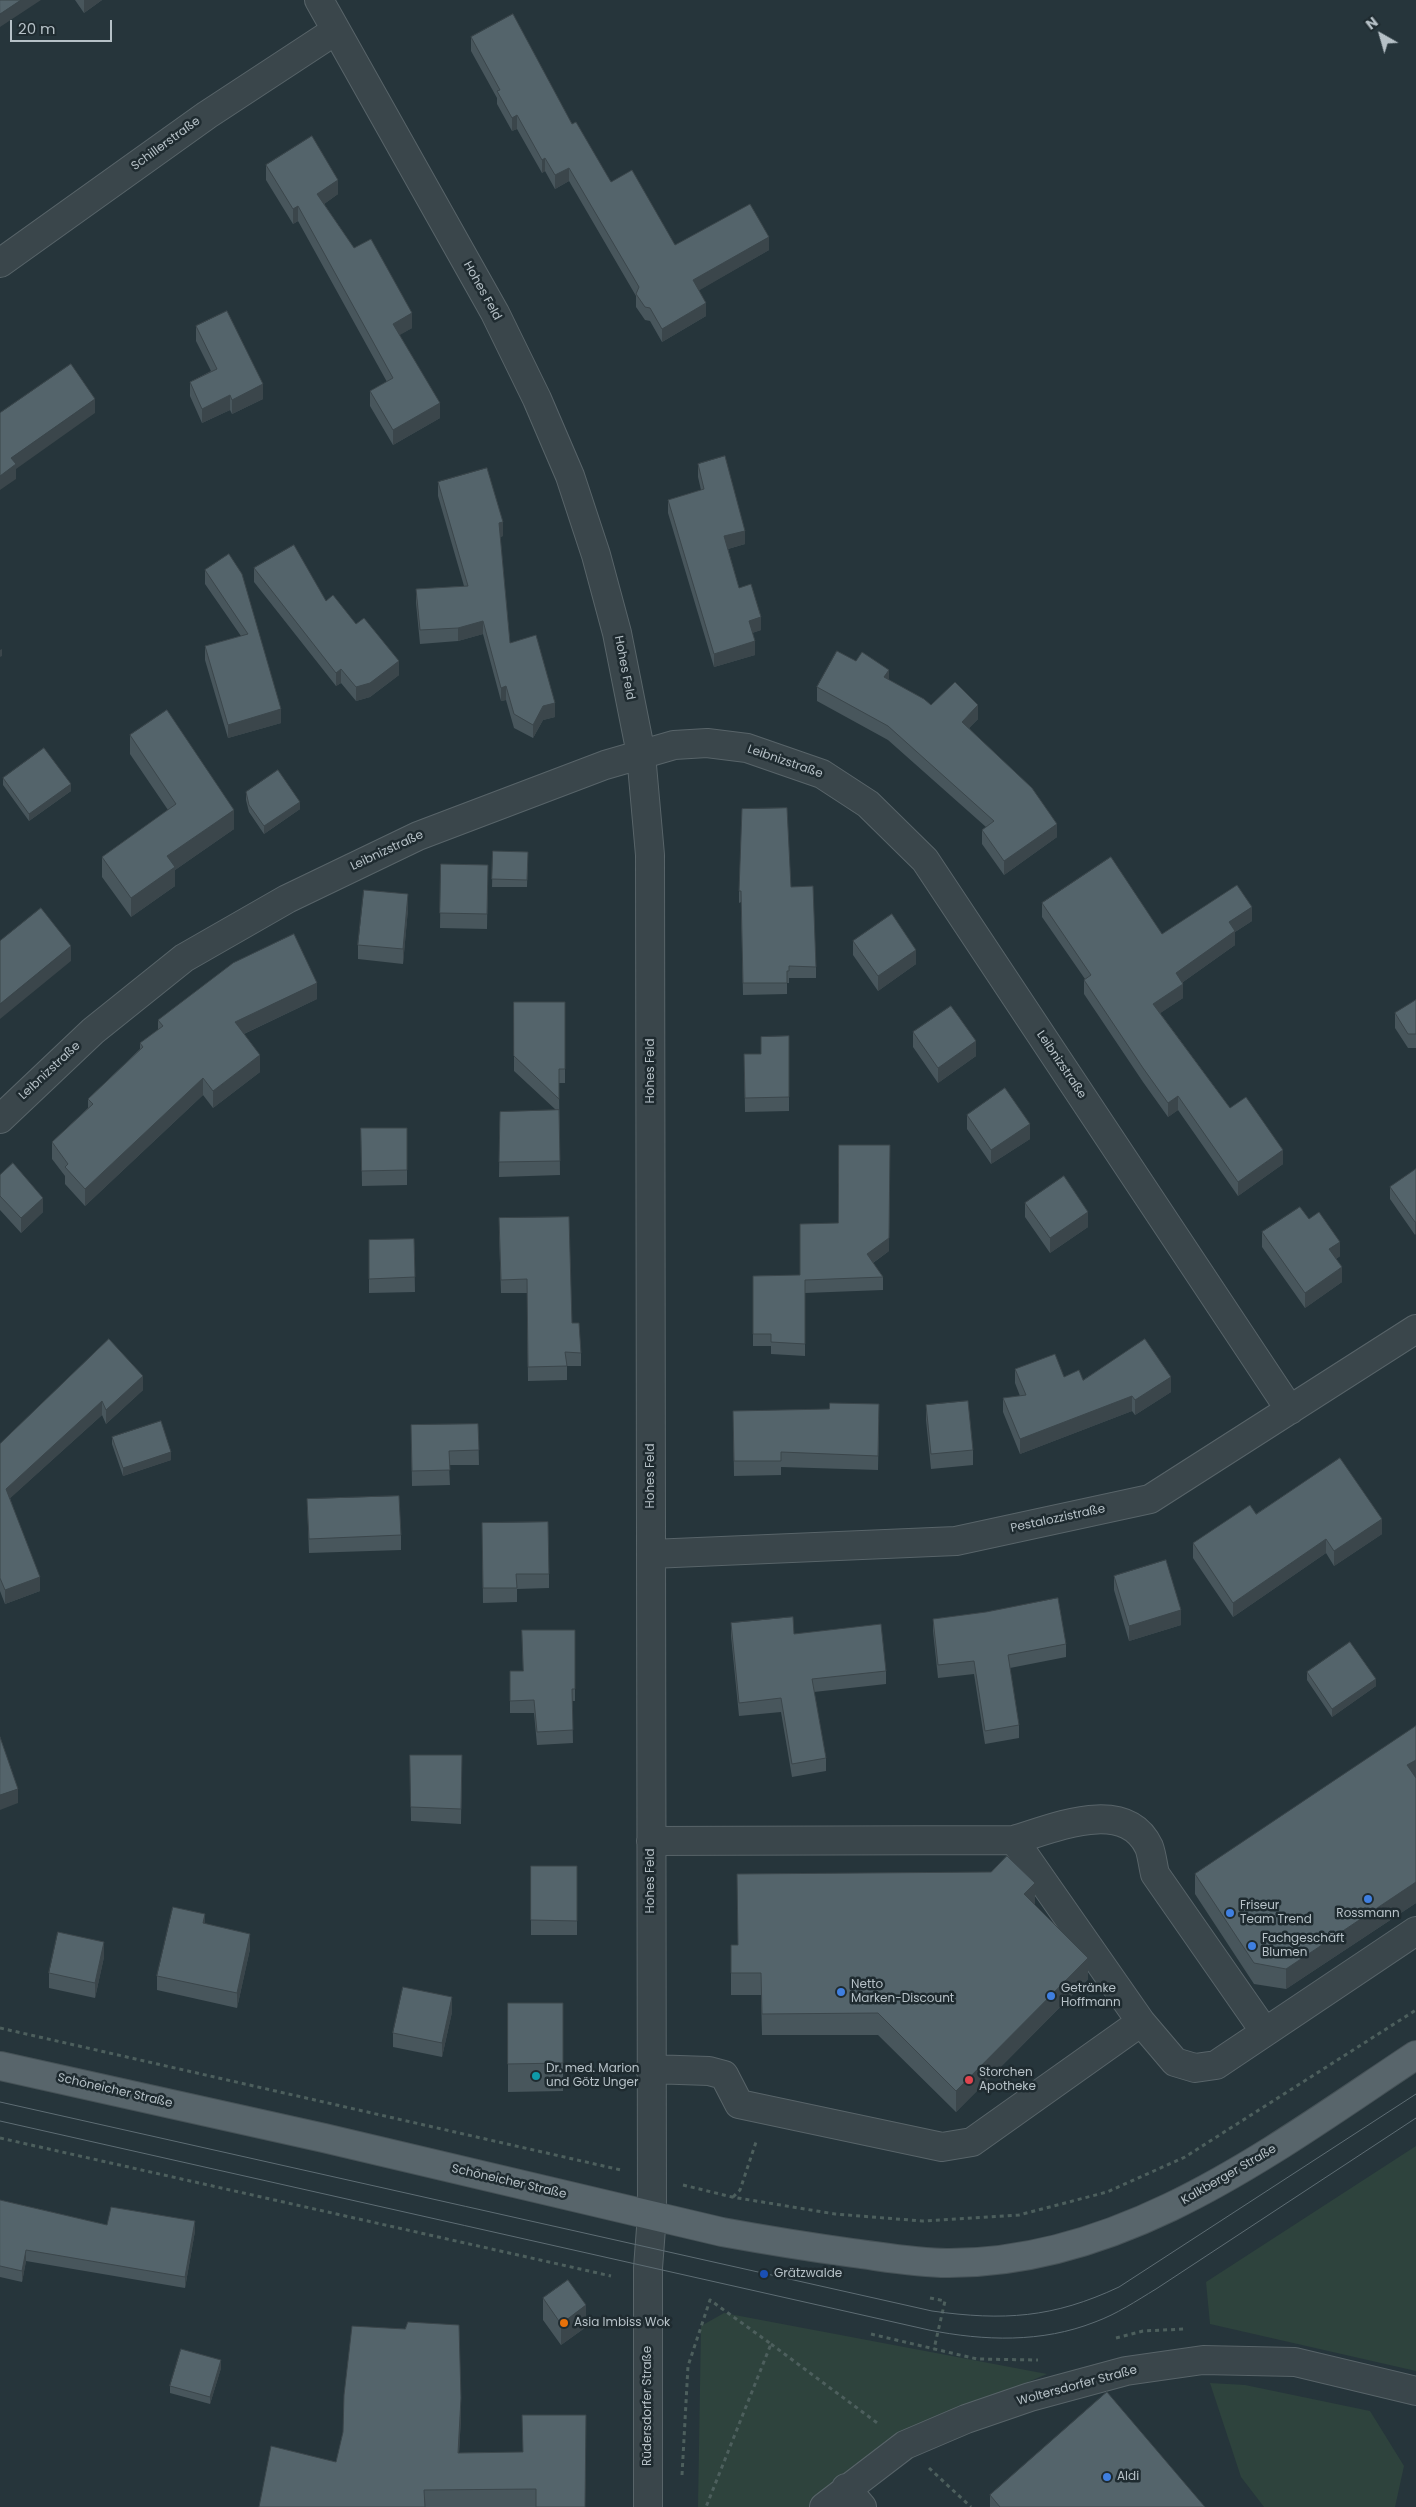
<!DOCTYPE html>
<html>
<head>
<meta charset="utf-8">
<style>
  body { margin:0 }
  #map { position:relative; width:1416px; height:2507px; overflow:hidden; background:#26353b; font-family:Poppins,sans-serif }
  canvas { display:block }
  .north { position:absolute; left:1356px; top:10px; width:50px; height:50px; -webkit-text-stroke:4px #1f2b30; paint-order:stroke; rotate:322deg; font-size:14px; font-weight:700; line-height:20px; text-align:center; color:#b6c1c7 }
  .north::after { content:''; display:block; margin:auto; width:18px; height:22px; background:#b6c1c7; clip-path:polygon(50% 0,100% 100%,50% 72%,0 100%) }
  .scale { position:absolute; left:10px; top:20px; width:102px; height:22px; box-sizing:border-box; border:2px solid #b6c1c7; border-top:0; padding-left:6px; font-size:15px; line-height:18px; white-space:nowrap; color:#b6c1c7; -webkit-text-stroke:4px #1f2b30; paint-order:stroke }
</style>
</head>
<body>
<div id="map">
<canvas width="1416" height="2507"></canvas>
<div class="north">N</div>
<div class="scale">20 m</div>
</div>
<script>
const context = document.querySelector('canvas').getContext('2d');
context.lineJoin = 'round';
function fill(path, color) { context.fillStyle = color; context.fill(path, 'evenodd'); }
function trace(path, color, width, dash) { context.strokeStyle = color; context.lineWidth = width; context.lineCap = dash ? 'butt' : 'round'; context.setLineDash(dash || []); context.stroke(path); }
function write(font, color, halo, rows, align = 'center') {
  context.font = font + ' Poppins,sans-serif'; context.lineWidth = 5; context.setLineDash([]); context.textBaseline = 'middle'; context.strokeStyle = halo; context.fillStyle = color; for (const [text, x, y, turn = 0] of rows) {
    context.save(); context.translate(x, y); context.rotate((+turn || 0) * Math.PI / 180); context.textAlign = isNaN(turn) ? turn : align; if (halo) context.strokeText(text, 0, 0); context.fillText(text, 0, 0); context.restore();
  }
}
const green = new Path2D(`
  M1416,2146V2371L1210,2324L1206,2282Z
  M724,2313L1047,2374L916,2429L811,2507H698L701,2326Z
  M1210,2383L1245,2385L1370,2411L1404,2466L1395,2507H1264L1241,2477Z`);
const path = new Path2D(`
  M0,2028L621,2170
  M0,2138L611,2276
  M683,2185L732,2197L835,2214L922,2221L1019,2215L1107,2192L1185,2157L1416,2010
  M733,2197L740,2190L757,2139
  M930,2298L945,2301L934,2349
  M871,2334L977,2359L1038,2360
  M1116,2338L1143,2331L1184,2329
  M771,2344L880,2425
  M929,2468L971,2507
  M682,2475L688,2366L710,2300L771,2344L706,2507`);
const minor = new Path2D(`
  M319,0L495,313L537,399L570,476L596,555L617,633L641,754L650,855L652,2215L648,2268V2507
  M0,263L207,115L335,31
  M0,1119L93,1031L184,958L287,899L418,836L605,765L674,745L707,743L747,748L822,774L868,804L925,860L1290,1410
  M651,1554L956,1541L1150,1499L1416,1329
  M1014,1840C1052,1829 1125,1796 1149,1847C1152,1855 1153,1866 1155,1874L1265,2032
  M651,1841L1014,1840L1141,2022L1175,2062L1195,2068L1216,2065L1416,1931
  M650,2069L709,2071L724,2075L739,2104L942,2147L972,2142L1141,2022
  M846,2488L862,2507
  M824,2507L905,2445L966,2419L1030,2397L1126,2371L1203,2360L1295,2362L1416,2391`);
const major = new Path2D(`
  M0,2066L324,2138L722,2232C766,2240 809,2247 853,2253C884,2257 916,2263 947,2263C1125,2264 1274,2149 1416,2055`);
const tram = new Path2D(`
  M0,2102L932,2311C1004,2321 1053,2318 1119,2287L1416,2094
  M0,2121L929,2330C984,2341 1042,2343 1095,2322C1117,2314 1136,2301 1156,2289L1416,2118`);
const wall = new Path2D(`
  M75,0H102L84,13Z
  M471,37L572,124L611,182L675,245L769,250L699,290L706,316L662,342L650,321L645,320L636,307V296L569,181L555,189L545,171L542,173L517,129L512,131L497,104V98L471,51Z
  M266,165L338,194L324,204L354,248L412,328L399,335L440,418L393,445L370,406V391L387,382L298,221L293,224L266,180Z
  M196,326L263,399L232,414L230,410L202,423L190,396V382L211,371L196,341Z
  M698,464L745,544L728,549L739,588L761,630L752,633L755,655L714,667L668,513V500L701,490L698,477Z
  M438,482L503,536L500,537L510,643L555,717L543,720L533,738L514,728L506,700L501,701L483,634L458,641L420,644L416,603V589L464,586L438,496Z
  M229,554L281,723L228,738L205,660V646L241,636L205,584V570Z
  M254,568L326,601L356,624L399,675L370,697L356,701L341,683L336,686L254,582Z
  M856,661L889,680L931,705L978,719L969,728L1057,837L1004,875L982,844V830L986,827L888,740L817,701V687Z
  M130,735L234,829L175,870V886L131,917L102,877V857L168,810L130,754Z
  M3,778L71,791L29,821L3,785Z
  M246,792L300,809L264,834L249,812L246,800Z
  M493,851L528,852L527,887H492Z
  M441,864L488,865L487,929L440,928Z
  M791,887L816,967V978H789V983H787V994L743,995L741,902L739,903V891Z
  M1042,903L1162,934L1252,921L1235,932V945L1183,982V998L1160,1013L1230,1108L1283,1164L1238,1196L1178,1110L1168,1117L1143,1082L1084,994V980L1085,979L1042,917Z
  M408,909L403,964L358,959V945Z
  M853,941L916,964L878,991L853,955Z
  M317,999L244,1034L260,1072L213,1108L203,1095L85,1206L65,1184V1176L52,1159V1142L88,1108V1099L140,1049V1043L158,1030V1020Z
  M1416,1000V1048H1408L1395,1028V1013Z
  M514,1002H565V1083H559L560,1175L499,1177L500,1112L556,1110L514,1071Z
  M913,1032L976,1056L938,1083L913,1047Z
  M789,1036V1111L745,1112L744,1054H761Z
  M967,1115L1030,1139L991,1164L967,1129Z
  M361,1128L407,1170V1185L362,1186Z
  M1416,1169L1415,1235L1390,1199V1187Z
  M0,1175L43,1212L21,1233L0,1210Z
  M1025,1203L1088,1227L1050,1253L1025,1217Z
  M1309,1219L1340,1256L1336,1259L1342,1282L1305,1308L1262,1247V1232Z
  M499,1232L572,1323L581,1353V1366H567V1380L528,1381L527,1293H501Z
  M414,1239L415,1292L369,1293V1240Z
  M889,1251L873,1263L883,1277V1290L805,1293V1356L771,1354V1346H753V1276L800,1275Z
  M109,1339L143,1390L106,1424L102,1415L10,1498L40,1591L5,1604L0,1591V1444Z
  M1015,1369L1083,1380L1171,1392L1135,1415L1132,1411L1020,1454L1003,1412V1398L1020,1396L1015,1383Z
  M926,1405L973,1450V1465L931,1469L926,1420Z
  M733,1411L879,1419L878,1470L781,1467V1475L734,1476Z
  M478,1424L479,1465H449L450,1485L412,1486L411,1425Z
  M112,1437L171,1460L123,1476L112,1444Z
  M307,1499L401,1535V1550L309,1553Z
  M1256,1514L1382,1534L1334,1566L1326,1553L1233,1617L1193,1558V1543Z
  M482,1523L549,1574V1588L517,1589V1602L483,1603Z
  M1114,1576L1181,1625L1129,1641L1114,1590Z
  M933,1619L1066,1644V1657L1010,1668L1019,1725V1738L985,1744L974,1674L938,1678L933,1631Z
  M731,1623L794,1634L886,1671V1684L814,1692L826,1758V1771L792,1777L781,1712L739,1716L731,1636Z
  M575,1630V1701H572L573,1743L537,1745L534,1713H510V1671H523Z
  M1307,1672L1376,1686L1332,1717L1307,1680Z
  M1416,1726V1903L1286,1989L1254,1984L1195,1894V1874Z
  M410,1755H462L461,1824L411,1821Z
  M577,1866V1935H531V1920Z
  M1035,1905L1088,1979L956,2112L878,2035H762L761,1995H731V1945H738Z
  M250,1949L237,2008L157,1990V1976Z
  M104,1957L95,1998L49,1988V1973Z
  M508,2003H563V2091L508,2092Z
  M452,2012L442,2057L393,2047V2033Z
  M0,2200L107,2225L195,2231L185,2288L26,2261L22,2282L0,2277Z
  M543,2298L586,2327L561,2345L543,2320Z
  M221,2368L210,2404L170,2393V2386Z
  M461,2417L459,2453L523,2452L585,2507H259L336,2462Z
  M990,2495L1205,2507H990Z`);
const shadedWall = new Path2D(`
  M21,0H41L0,27V14Z
  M84,0H102L84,13Z
  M517,115V129L512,131V118Z
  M545,158V171L542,173V160Z
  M569,168V181L555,189V175Z
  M338,180V194L317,209V194Z
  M298,206V221L293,224V209Z
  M769,237V250L693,294V280Z
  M706,303V316L662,342V329Z
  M412,313V328L393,339V324Z
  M263,384V399L232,414V400Z
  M230,395V410L202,423V409Z
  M95,399V413L16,469V479L0,490V476L11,458Z
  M440,403V418L393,445V430Z
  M503,522V536L499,537V523Z
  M745,531V544L724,550V536Z
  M761,617V630L749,634V621Z
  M483,621V634L458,641V628Z
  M755,641V655L714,667V654Z
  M2,649V656L0,657V650Z
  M399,661V675L370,697L356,701V687Z
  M341,669V683L336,686V673Z
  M889,670V684L884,677Z
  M506,686V700L501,701V688Z
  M555,703V717L543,720L533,738V725L543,706Z
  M978,705V719L962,735V722Z
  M281,709V723L228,738V725Z
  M71,784V791L29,821V814Z
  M300,802V809L264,834V826Z
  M234,810V829L175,870V886L131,917V898L167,856Z
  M1057,824V837L1004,875V861Z
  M408,894V909L403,964V949Z
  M1252,907V921L1235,932V945L1176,987V973L1229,922Z
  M71,946V961L0,1019V1004Z
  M916,950V964L878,991V976Z
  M317,983V999L235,1038V1022Z
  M1183,984V998L1153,1018V1004Z
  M976,1041V1056L938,1083V1068Z
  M260,1055V1072L213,1108V1091Z
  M203,1078V1095L85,1206V1189Z
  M1178,1096V1110L1168,1117V1103Z
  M1030,1124V1139L991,1164V1150Z
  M890,1145L889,1251L867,1267V1254Z
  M1283,1150V1164L1238,1196V1182Z
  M43,1198V1212L21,1233V1218Z
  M1088,1212V1227L1050,1253V1238Z
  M1415,1222H1416V1234L1415,1235Z
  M1340,1242V1256L1329,1264V1249Z
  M1342,1267V1282L1305,1308V1293Z
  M143,1376V1390L106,1424V1410Z
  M1171,1377V1392L1135,1415V1400Z
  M1132,1396V1411L1020,1454V1439Z
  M102,1401V1415L6,1502V1489Z
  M171,1452V1460L123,1476V1468Z
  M1382,1519V1534L1334,1566V1551Z
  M1326,1539V1553L1233,1617V1603Z
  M40,1577V1591L5,1604V1590Z
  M1181,1610V1625L1129,1641V1626Z
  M1376,1679V1686L1332,1717V1709Z
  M1416,1760V1781L1407,1765Z
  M18,1789V1803L0,1810V1795Z
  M1416,1882V1903L1286,1989V1969Z
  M1035,1883V1905L1024,1894Z
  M205,1914V1928L203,1923Z
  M250,1934V1949L237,2008V1993Z
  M104,1942V1957L95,1998V1983Z
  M1088,1958V1979L956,2112V2091Z
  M452,1997V2012L442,2057V2043Z
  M195,2221V2231L185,2288V2277Z
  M26,2250V2261L22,2282V2271Z
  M586,2305V2327L561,2345V2324Z
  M221,2360V2368L210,2404V2397Z
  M461,2398V2417L458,2472V2453Z`);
const building = new Path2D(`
  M0,0H21L0,14Z
  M513,14L572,124L576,122L611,182L632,170L675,245L750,204L769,237L693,280L706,303L662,329L650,308L645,307L636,294L639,287L569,168L555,175L545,158L542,160L517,115L512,118L497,91L500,90L471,37Z
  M312,136L338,180L317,194L354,248L371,239L412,313L393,324L440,403L393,430L370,391L393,378L298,206L293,209L266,165Z
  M227,311L263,384L232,400L230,395L202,409L190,382L217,369L196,326Z
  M71,364L95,399L11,458L16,464L0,476V413Z
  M725,456L745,531L724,536L739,588L751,584L761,617L749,621L755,641L714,654L668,500L704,489L698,464Z
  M487,468L503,522L499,523L510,643L536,635L555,703L543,706L533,725L514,714L506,686L501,688L483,621L458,628L420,630L416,589L468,586L438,482Z
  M294,545L326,601L333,595L356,624L364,618L399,661L370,683L356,687L341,669L336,673L254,568Z
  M229,554L242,574L281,709L228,725L205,646L248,634L205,570Z
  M837,651L856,661L862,652L889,670L884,677L924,699L931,705L955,682L978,705L962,722L1032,788L1057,824L1004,861L982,830L994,821L888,726L817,687Z
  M167,710L234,810L167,856L175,867L131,898L102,857L176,804L130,735Z
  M44,748L71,784L29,814L3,778Z
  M278,770L300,802L264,826L249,805L246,792Z
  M787,808L791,887L813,886L816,967L789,966V971H787V983H743L741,891H739L742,809Z
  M493,851L528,852L527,880L492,879Z
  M1111,857L1162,934L1237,885L1252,907L1229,922L1235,931L1176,973L1183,984L1153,1004L1230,1108L1246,1097L1283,1150L1238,1182L1178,1096L1168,1103L1143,1068L1084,980L1091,975L1042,903Z
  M441,864L488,865L487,914L440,913Z
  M364,890L408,894L403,949L358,945Z
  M41,908L71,946L0,1004V941Z
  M892,914L916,950L878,976L853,941Z
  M294,934L317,983L235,1022L260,1055L213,1091L203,1078L85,1189L65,1167L68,1164L52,1142L93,1104L88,1099L143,1047L140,1043L163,1026L158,1020L233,963Z
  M1416,1000V1034H1408L1395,1013Z
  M514,1002H565V1069H559V1099L514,1056Z
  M951,1006L976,1041L938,1068L913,1032Z
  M789,1036V1097L745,1098L744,1054H761V1037Z
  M1005,1088L1030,1124L991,1150L967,1115Z
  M559,1110L560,1161L499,1162L500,1112Z
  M361,1128H407V1170L362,1171Z
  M839,1145H890L889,1238L867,1254L883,1277L805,1280V1344L771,1342V1334H753V1276L800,1275V1224L838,1223Z
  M13,1163L43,1198L21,1218L0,1196V1175Z
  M1416,1169V1222H1415L1390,1187Z
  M1064,1176L1088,1212L1050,1238L1025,1203Z
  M1300,1207L1309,1219L1319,1212L1340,1242L1329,1249L1342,1267L1305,1293L1262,1232Z
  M569,1217L572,1323H579L581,1353L565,1352L567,1366L528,1367L527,1279L501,1280L499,1218Z
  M414,1239L415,1277L369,1279V1240Z
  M109,1339L143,1376L106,1410L102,1401L6,1489L40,1577L5,1590L0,1578V1444Z
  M1145,1339L1171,1377L1135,1400L1132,1396L1020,1439L1003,1398L1026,1395L1015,1369L1055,1354L1064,1377L1079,1370L1083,1380Z
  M968,1401L973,1450L931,1454L926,1405Z
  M830,1403L879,1404L878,1456L781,1452V1461H734L733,1411L829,1409Z
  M161,1421L171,1452L123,1468L112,1437Z
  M478,1424L479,1450L449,1451L450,1470L412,1471L411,1425Z
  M1340,1458L1382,1519L1334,1551L1326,1539L1233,1603L1193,1543L1250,1505L1256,1514Z
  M399,1496L401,1535L309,1539L307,1499Z
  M548,1522L549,1574H516L517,1588H483L482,1523Z
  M1166,1560L1181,1610L1129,1626L1114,1576Z
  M1058,1598L1066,1644L1008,1655L1019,1725L985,1731L974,1661L938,1665L933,1619L986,1612Z
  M793,1617L794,1634L881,1624L886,1671L812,1679L826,1758L792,1764L781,1698L739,1703L731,1623Z
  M522,1630H575V1689H572L573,1730L537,1732L534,1700L510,1701V1671H523Z
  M1350,1642L1376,1679L1332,1709L1307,1672Z
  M1416,1726V1760L1407,1765L1416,1778V1882L1286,1969L1254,1963L1195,1874Z
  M0,1737L18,1789L0,1795Z
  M410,1755H462L461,1809L411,1807Z
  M1007,1856L1035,1883L1024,1894L1088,1958L956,2091L878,2013L762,2014L761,1973H731V1945H738L737,1874L991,1872Z
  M531,1866H577V1921L531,1920Z
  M173,1907L205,1914L203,1923L250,1934L237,1993L157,1976Z
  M58,1932L104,1942L95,1983L49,1973Z
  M403,1987L452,1997L442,2043L393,2033Z
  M508,2003H563V2063L508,2064Z
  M0,2200L107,2225L111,2207L195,2221L185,2277L26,2250L22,2271L0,2266Z
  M568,2280L586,2305L561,2324L543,2298Z
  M408,2322L459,2325L461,2398L458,2453L523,2452L522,2415H586L585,2507H536V2489L424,2490L425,2507H259L271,2446L336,2462L343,2432L344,2395L352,2326L405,2329Z
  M181,2349L221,2360L210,2397L170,2386Z
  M1107,2392L1205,2507H1000L990,2495Z`);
const markers = [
  [1368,1899,5,"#3f7fe0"],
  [1230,1913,5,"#3f7fe0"],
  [1252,1946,5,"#3f7fe0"],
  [841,1992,5,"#3f7fe0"],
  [1051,1996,5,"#3f7fe0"],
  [536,2076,5,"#0f9aa8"],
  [969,2080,5,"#e0444e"],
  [764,2274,5,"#1a4fb4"],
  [564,2323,5,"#e8710a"],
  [1107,2477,5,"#3f7fe0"]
];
const streetNames = [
  ["Schillerstraße",166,144,-36],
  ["Hohes Feld",482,291,61],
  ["Hohes Feld",624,668,79],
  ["Leibnizstraße",785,762,19],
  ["Leibnizstraße",387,851,-25],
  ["Leibnizstraße",1061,1065,56],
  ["Leibnizstraße",50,1071,-43],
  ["Hohes Feld",651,1071,-90],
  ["Hohes Feld",651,1476,-90],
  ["Pestalozzistraße",1058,1519,-12],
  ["Hohes Feld",651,1881,-90],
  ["Schöneicher Straße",115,2091,13],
  ["Kalkberger Straße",1229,2175,-30],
  ["Schöneicher Straße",509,2182,13],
  ["Woltersdorfer Straße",1077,2386,-15],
  ["Rüdersdorfer Straße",648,2406,-90]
];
const poiNames = [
  ["Friseur",1240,1906],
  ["Team Trend",1240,1920],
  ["Rossmann",1368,1914,"center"],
  ["Fachgeschäft",1262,1939],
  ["Blumen",1262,1953],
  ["Netto",851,1985],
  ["Marken-Discount",851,1999],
  ["Getränke",1061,1989],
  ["Hoffmann",1061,2003],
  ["Dr. med. Marion",546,2069],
  ["und Götz Unger",546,2083],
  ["Storchen",979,2073],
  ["Apotheke",979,2087],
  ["Grätzwalde",774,2274],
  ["Asia Imbiss Wok",574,2323],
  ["Aldi",1117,2477]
];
fill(green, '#2e433d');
trace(minor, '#586469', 30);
trace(major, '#465257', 30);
trace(path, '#4d5f5d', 3, [4, 4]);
trace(minor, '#3a464b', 28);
trace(major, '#58656b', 28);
trace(tram, '#5e6d74', 1);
fill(wall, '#48565c');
fill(shadedWall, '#3b464b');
fill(building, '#54646b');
trace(building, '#3b464b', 1);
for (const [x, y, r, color] of markers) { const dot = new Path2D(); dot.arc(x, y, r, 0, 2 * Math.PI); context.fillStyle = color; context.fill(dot); trace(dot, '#1f2b30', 2); }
write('12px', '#b6c1c7', '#1f2b30', streetNames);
write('12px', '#b6c1c7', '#1f2b30', poiNames, 'left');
</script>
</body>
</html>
